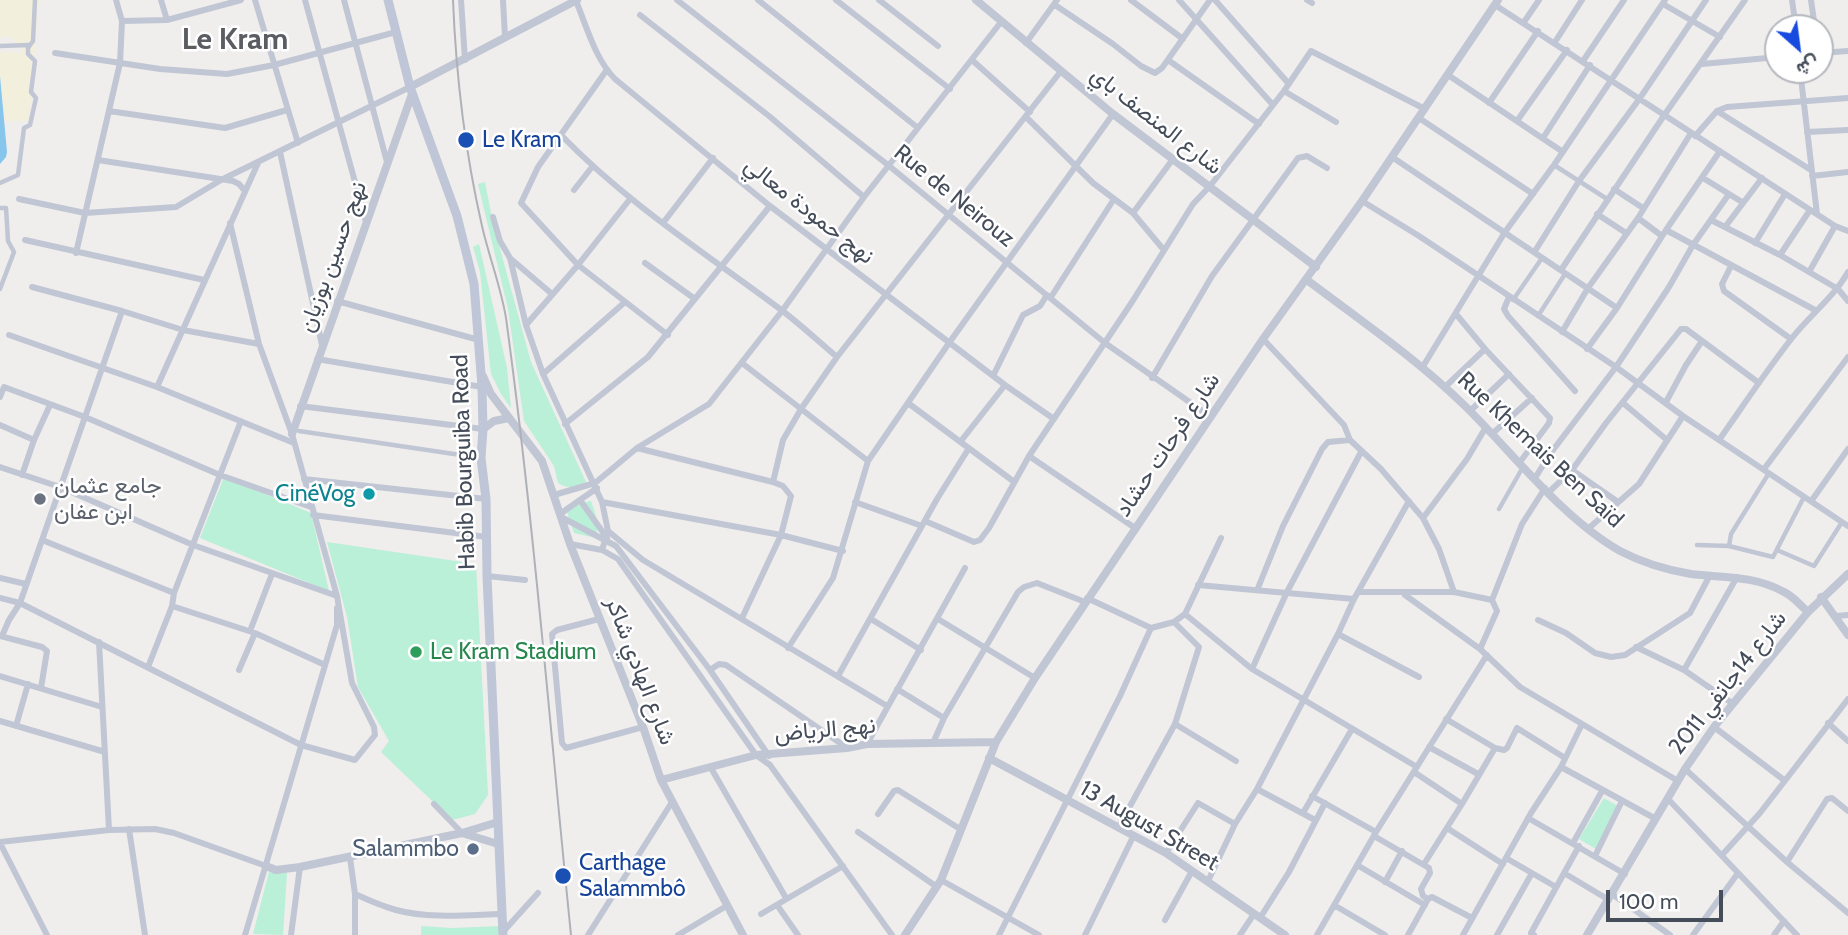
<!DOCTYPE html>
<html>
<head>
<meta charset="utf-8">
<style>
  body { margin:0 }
  #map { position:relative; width:1848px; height:935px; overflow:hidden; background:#f0eded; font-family:Cabin,Vazirmatn,sans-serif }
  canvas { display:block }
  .north { position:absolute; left:1764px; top:14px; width:70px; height:70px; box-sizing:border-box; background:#fff; border:2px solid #b5b8bd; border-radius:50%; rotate:152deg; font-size:19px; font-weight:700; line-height:28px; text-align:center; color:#454d5a }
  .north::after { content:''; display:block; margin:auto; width:24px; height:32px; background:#174be0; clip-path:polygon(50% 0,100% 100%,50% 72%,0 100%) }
  .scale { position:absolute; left:1606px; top:890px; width:117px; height:32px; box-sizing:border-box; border:4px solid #454d5a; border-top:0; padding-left:9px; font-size:21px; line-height:24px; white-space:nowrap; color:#454d5a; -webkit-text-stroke:5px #fff; paint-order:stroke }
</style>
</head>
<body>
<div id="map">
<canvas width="1848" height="935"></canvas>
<div class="north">ش</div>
<div class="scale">100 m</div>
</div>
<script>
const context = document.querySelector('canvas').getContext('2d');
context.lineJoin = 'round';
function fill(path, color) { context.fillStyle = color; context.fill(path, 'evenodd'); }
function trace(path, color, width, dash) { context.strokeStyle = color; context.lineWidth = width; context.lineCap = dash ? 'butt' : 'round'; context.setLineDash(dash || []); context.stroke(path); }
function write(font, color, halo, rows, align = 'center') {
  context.font = font + ' Cabin,Vazirmatn,sans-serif'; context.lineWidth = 5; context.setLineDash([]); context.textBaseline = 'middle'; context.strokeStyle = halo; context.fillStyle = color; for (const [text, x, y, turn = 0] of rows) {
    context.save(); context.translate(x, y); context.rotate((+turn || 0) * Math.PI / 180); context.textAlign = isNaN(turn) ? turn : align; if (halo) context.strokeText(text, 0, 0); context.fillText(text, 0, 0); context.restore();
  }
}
const green = new Path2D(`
  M485,182L493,223L531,362L586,482C576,489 568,489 558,483L554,466L524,421L508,309L478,184Z
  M479,244L507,368L511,408L501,394L491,374L480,272L473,247Z
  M224,477L311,513L329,591L200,538Z
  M591,501L598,522L596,538L574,533L565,506Z
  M327,542L476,564L488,795L475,814L452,820L381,752L389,741L358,687L347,617Z
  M1604,798L1621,808L1596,849L1579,839Z
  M269,872L287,873L283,935L253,934Z
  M421,926L452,928L501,926V935H421Z`);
const sand = new Path2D(`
  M0,0H39L29,121H5L0,76V52L22,53L21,47L10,37H0Z`);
const water = new Path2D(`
  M0,76L7,152L6,157L0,164Z`);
const pedestrian = new Path2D(`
  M0,46L29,45
  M1554,165L1607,199
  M0,183L18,175L24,128L30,125L36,98L31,92L35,61L28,54V48L33,41L35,0
  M0,208H6L8,241L14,252L0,289
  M1513,300L1542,258
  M1538,316L1565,274
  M299,431L481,458
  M1499,509L1523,467
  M1697,545L1729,546L1773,557L1804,497
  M1729,546L1731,534L1769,473
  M1777,550L1814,566L1842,522`);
const minor = new Path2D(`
  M161,0L167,20
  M255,0L298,143
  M305,0L366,222
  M344,0L387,162
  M461,0L465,60
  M503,0L505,37
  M677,0L888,165L1105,343L1211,417
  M758,0L918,128
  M836,0L950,89
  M879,0L938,46
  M1131,0L1183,39
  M1179,0L1273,105
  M1215,0L1289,84
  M1307,0L1312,3
  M1792,0L1796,28
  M1811,0L1815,28
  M576,1C587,27 595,59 615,79L770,206L1005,385L1054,419
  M1663,4L1720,37
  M1055,5L1113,44L1141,66L1155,73L1162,68L1210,0
  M1495,5L1835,226L1848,231
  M640,15L769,116L864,197
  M122,21L167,20L241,0
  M1524,22L1539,0
  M1555,42L1582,0
  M1026,43L1057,0
  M55,53L160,69L227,74L274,65L396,32
  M1820,53L1848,51
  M972,60L1030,112
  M1168,60L1259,124
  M1583,61L1624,0
  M1702,64L1778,57
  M1800,70L1817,214
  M1448,75L1563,152
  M1284,91L1311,51L1425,109
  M1489,103L1538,31
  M109,111L225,128L287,110
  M1717,111L1811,170
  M1026,117L1093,183L1133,213L1163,249
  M1419,118L1533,194
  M1517,121L1567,50
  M1807,132L1848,130
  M562,136C627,203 705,253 780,309C800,324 818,341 837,357
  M1695,136L1717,111L1727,107L1848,98
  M1543,138L1590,65
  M280,152L322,345
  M1392,157L1617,308
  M98,160L233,181L239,184L245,191
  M1812,176L1848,172
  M1703,178L1742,202
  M1614,189L1643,208
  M574,190L592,167
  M19,199L85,213L176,207L221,180L410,87
  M630,199L578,265L668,335
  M1362,201L1419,236L1616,367L1683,416L1848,526
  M1133,213L1173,159
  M1597,214L1626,233
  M493,217L500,241L510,258L526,325L543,374L602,502L608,531L602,550
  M1638,218L1662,236
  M1711,220L1780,255L1838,289L1848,301
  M663,223L713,158
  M1725,227L1762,178
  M1666,230L1815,310
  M25,240L204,280
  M1755,243L1785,194
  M1535,251L1579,181L1640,98L1706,0
  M76,253L120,63L122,21L116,0
  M1780,255L1810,210
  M511,259L552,294
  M645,263L695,299
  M1731,266L1722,284L1724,291L1791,339
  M1561,270L1665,114L1745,0
  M1809,272L1835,226
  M32,287L122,311L183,330L259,344
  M1051,297L1114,199
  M1509,297L1504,309L1508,316L1575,391
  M337,301L479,340
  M1456,314L1485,349L1550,418L1549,423L1520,462
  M526,325L578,265L521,203L538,167L606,71
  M1562,332L1588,288L1638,218L1691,133
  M9,335L157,387L294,443
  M1263,339L1344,425L1350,440L1381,469L1423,518L1439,549L1454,592
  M1587,349L1617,308L1666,230L1720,151
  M317,359L482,387
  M742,363L868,461
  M1422,368L1505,232L1554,165L1665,0
  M543,374L625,302
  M993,376L1023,315L1040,306L1047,295
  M1152,378L1212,276L1298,158L1307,156L1327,168
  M157,387L258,163
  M1445,387L1485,349
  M0,397L4,387L85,417L220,475L311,507
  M1666,402L1686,365L1702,341
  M908,403L1013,481
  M1623,403L1667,440
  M300,406L483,429
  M1470,411L1509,374
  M565,424L648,357L770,206
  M0,425L34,440
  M1493,433L1532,398
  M1719,440C1743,406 1766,371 1792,338C1810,315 1834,297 1848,272
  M961,441L1005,385
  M637,448L773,482L783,486L791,496L781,535L742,618
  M1029,456L1135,528
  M0,467L60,487L193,545L337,596
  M1764,469L1848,357
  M1572,470L1618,502
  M22,475L34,440L50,405
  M1535,478L1550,454L1616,367L1669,287L1693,245L1729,194
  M304,479L486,499
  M773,482L783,440L801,409L837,357L1061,71
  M1549,492L1572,470L1606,423L1681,329H1686L1759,383
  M554,495L595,483L637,448L709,404L782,311L864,197L1001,22
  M580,500L607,538
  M1812,500L1848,449
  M602,502L781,535L843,551
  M855,502L922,526
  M560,514L597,488
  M313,515L487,537
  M561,517L616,546L710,670L769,756
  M1423,518L1467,459L1486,427
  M925,521L974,542L980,540L989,528L1029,456L1132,302L1193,204L1210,186L1284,91L1336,122
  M1589,528L1639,484L1683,416
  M608,531L643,560L887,706
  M42,540L174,593
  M570,544L602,550L618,559L756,755L770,765L892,935
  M487,576L525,580
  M0,578L26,584
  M1198,585L1354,599
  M1258,588L1283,526L1322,449L1328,442L1350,440
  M1358,592H1454L1492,600L1497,611L1480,649L1520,687L1678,781
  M1405,595L1480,649
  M0,598L20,603L301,745L355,760L375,735L374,727L352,683L337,596L292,434L259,344L230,223
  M1087,598L1151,628L1174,622L1185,614
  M1492,600L1522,524L1545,488
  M172,606L255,633L325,665
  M1185,614L1252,669L1417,767
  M1185,614L1221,538
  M1836,616L1848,615
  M599,619L557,630L552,634L562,743L566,748L643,727
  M871,619L921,650
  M938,619L1035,678
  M1538,620L1566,633L1595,653L1611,657L1625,655L1690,613L1710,575
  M250,631L272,574
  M1338,634L1419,677
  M0,636L42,647L47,651L41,688
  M2,636L9,620L20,603L122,311
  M99,642L109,830
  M1636,647L1684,670L1732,703
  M788,648L833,578L868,461L949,343L1113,114
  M148,667L172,606L174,593L241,421
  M1252,669L1287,592L1361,452
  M239,670L255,633
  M710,670L719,664L726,665L846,747
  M1684,670L1737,577
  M0,676L102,707
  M838,676L937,499L969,448
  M897,689L944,718
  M0,721L105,752
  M1828,723L1848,741
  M1175,724L1236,761
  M16,726L28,684
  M1714,727L1784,780
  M933,743L944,718L1018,592L1024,587L1037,583L1085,602
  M867,744L965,568
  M1429,747L1478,774
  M1495,748L1504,750L1507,748L1517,728L1565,758
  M1561,767L1656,819
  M711,768L786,898
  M1685,769L1787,862L1848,913
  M1414,772L1462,804L1495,748L1446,719
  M1257,789L1315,820
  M1312,796L1376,832
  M1668,799L1797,935
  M434,804L462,833
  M1303,813L1352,729
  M878,814L894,791L898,790L960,829
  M1528,818L1625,874
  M1118,828L1175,724L1199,647L1174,622
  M1447,828L1503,864
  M129,829L145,935
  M858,832L937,887
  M1374,836L1429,868L1430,873L1421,889L1423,896L1428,899
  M0,842L109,830L155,829L174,833L266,866
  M0,843L47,935
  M1573,843L1602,791
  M1166,853L1198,803L1235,824
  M1722,855L1760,813L1848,699
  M1595,856L1622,801
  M350,858L355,894V935
  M1506,858L1556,887
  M1787,862L1827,799L1832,798L1848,811
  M1424,864L1462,804
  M1357,865L1425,905
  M1564,873L1609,900
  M941,880L1039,935
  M1208,881L1235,824L1257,789L1338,634L1354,599L1409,501
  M1385,882L1402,851
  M355,894C368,900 382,906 396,910C430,919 467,915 501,914
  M1612,894L1670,935
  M777,905L798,935
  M1334,905L1385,935
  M761,914L843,866
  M1260,918L1289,872L1325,803
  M1165,920L1192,871
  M502,933L538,893
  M245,935L337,625V608
  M291,935L300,867
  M588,935L672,802
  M678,935L728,905
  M999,935L1120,696L1151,628
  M1085,935L1133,837
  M1240,935L1254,914
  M1317,935L1376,832L1487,655
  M1408,935L1428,899L1432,897L1472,918
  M1463,935L1531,813L1561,767L1582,724
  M1497,935L1532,873
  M1534,935L1531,933L1579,846
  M1693,935L1738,873
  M1774,935L1784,921`);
const tertiary = new Path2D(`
  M976,0L1113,114L1316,267
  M410,87L577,0
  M1307,280C1360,320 1417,359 1465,406C1512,452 1563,519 1620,551C1641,562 1667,570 1691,574C1723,578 1753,575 1784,592C1793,596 1800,605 1808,612
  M483,376L491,394L542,461L570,544L643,727L661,780L743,935
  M483,429L494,421L509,418
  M292,434L412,94
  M1821,597L1848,635
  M989,758L1166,853L1285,935
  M661,780L756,755L847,748L867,744L996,742
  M462,833L498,844
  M266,866L276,870L300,867L462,833L498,822
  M905,935L941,880L996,742L1035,678L1263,339L1362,201L1498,0
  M1587,935L1685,769L1714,727L1808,612L1848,574`);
const secondary = new Path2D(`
  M388,0L410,87L457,216L474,284L482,387L483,429L481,458L486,499L487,576L503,935`);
const tram = new Path2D(`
  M453,0C456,75 465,152 482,226C489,257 501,287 506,318C534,523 550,729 571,935`);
const markers = [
  [466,140,9,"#1a4fb4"],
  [369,494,7,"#0f9aa8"],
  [40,499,7,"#6b7280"],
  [416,652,7,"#2e9e5b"],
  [473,849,7,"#5c6f8a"],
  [563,876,9,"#1a4fb4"]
];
const streetNames = [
  ["شارع المنصف باي",1156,121,38],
  ["Rue de Neirouz",954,196,39],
  ["نهج حمودة معالي",809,211,38],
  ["نهج حسين بوزيان",333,257,-70],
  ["شارع فرحات حشاد",1168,445,-56],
  ["Rue Khemais Ben Saïd",1540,450,43],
  ["Habib Bourguiba Road",464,462,-92],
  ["شارع الهادي شاكر",640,671,69],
  ["شارع 14جانفي 2011",1728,683,-52],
  ["نهج الرياض",825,730,-5],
  ["13 August Street",1149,826,30]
];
const transitNames = [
  ["Le Kram",482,140],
  ["Carthage",579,863],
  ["Salammbô",579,889]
];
const worshipNames = [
  ["جامع عثمان",54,486],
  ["ابن عفان",54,512]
];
const cultureNames = [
  ["CinéVog",355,494]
];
const leisureNames = [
  ["Le Kram Stadium",430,652]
];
const serviceNames = [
  ["Salammbo",459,849]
];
const districtNames = [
  ["Le Kram",235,40]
];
fill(green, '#baefd8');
fill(sand, '#f2efdd');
fill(water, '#86c5ec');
trace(pedestrian, '#c0c6d3', 4.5);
trace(minor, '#c0c6d3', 6);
trace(tertiary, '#c0c6d3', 8);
trace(secondary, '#bfc6d7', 9);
trace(tram, '#afb1b8', 2);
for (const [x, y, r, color] of markers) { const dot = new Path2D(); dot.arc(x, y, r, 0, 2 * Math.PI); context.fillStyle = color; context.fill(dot); trace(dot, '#fff', 2.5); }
write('23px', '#454d5a', '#fff', streetNames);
write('23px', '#164399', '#fff', transitNames, 'left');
write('23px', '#5b616d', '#fff', worshipNames, 'left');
write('23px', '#0d838f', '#fff', cultureNames, 'right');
write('23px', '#27864d', '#fff', leisureNames, 'left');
write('23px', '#4e5e75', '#fff', serviceNames, 'right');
write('bold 30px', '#5a5c62', '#fff', districtNames);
</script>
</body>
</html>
